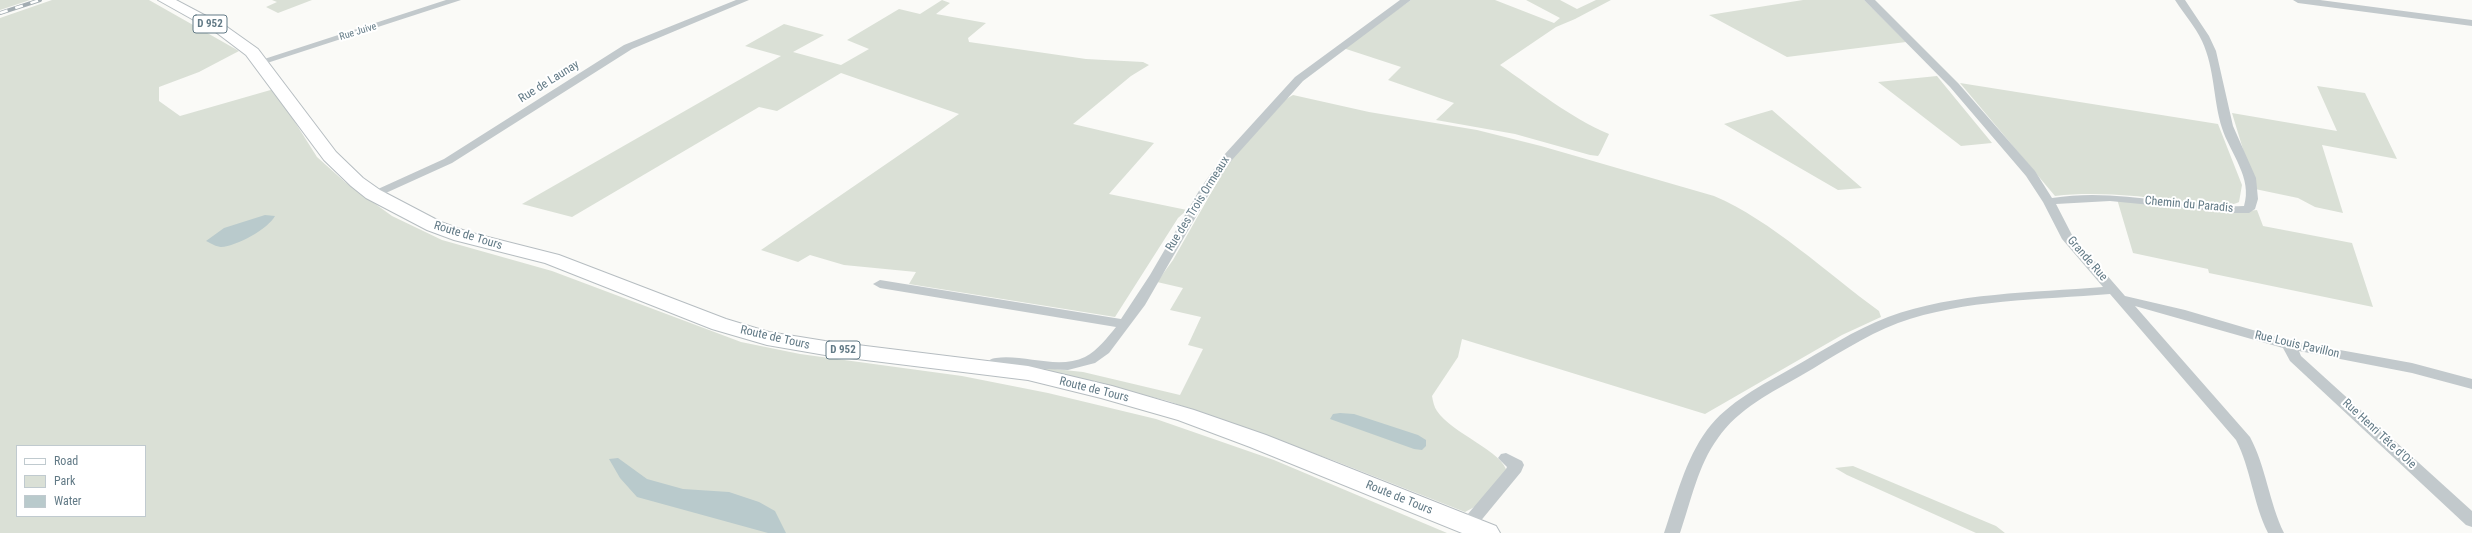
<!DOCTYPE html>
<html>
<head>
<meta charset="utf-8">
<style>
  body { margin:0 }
  #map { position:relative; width:2472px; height:533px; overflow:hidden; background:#fafaf7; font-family:"Roboto Condensed",sans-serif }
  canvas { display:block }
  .legend { position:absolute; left:16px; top:445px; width:130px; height:72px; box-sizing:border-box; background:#fff; border:1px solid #c0cacf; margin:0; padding:5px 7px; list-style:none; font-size:12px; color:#627a86 }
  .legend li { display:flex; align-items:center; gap:8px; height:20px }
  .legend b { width:20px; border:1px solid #c0cacf }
</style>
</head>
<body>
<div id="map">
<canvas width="2472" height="533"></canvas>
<ul class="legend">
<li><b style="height:5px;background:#fff"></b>Road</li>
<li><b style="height:11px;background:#dae0d6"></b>Park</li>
<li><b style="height:11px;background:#b9cacc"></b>Water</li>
</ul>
</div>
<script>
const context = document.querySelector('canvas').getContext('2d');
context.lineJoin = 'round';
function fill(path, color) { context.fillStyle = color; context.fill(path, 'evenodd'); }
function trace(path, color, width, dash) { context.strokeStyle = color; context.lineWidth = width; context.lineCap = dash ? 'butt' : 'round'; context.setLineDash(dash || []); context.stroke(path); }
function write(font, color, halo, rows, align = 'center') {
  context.font = font + ' "Roboto Condensed",sans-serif'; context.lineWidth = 4; context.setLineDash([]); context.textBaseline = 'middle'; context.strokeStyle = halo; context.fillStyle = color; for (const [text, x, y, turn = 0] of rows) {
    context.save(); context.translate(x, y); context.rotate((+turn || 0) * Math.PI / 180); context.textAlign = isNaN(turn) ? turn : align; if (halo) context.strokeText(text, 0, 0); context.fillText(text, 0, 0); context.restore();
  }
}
const green = new Path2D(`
  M0,0H30L0,10Z
  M52,0H149L239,51L199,72L159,87V101L180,116L274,89L317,157L345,182L392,216L442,240L552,271L741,342L800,354L962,376L1048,393L1156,419L1274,460L1447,533H0V18ZM17,446H145V516H17Z
  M272,0H312L278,13L266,7L277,2Z
  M942,0L950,3L936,14L986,23L968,38L969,42L1086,59L1143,62L1149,65L1131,76L1073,124L1154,143L1109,194L1187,210L1178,218L1115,317L909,284L916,272L844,265L810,255L798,262L761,250L959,114L841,73L777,111L759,107L572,217L522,204L781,56L745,46L784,24L824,35L793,52L841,65L869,49L847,40L899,9L920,14Z
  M1411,0H1495L1554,23L1560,18L1526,0H1560L1577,9L1596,0H1611L1575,19L1556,27L1500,65C1535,89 1569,117 1609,134L1600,153L1598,156L1590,155L1515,134L1436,120L1454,103L1388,80L1401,67L1343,48Z
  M1803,0H1864L1906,42L1787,57L1709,15Z
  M1937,76L1941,81L1992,143L1961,146L1878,82Z
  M1960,83L2218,124L2242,185L2239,202C2219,213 2159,198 2134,196C2107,194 2081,193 2055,196Z
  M2317,86L2365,93L2397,159L2322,145L2343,213L2315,207L2298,198L2255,189L2232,113L2337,131Z
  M1293,95L1369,112L1477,130L1541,146L1714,196C1771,220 1828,274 1879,311L1881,317L1842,335L1705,414L1462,339L1458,357L1432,396C1433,401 1434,407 1437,411C1451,433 1505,452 1507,473L1482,503L1465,512L1335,461L1168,401L1027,366L1083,372L1180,395L1203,349L1188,345L1201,317L1170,310L1183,288L1157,282L1173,260L1228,163L1286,99Z
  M1772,110L1862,188L1838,190L1724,124Z
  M2117,199L2231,213L2257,210L2263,226L2352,243L2373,307L2209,273L2208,269L2133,253Z
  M1853,466L1996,526L2005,533H1976L1847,475L1835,468Z`);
const water = new Path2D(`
  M265,215L275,216C268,229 237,246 221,247C217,247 210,243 206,241L224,228Z
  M1340,413L1354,414L1418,435L1426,440V446L1422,450L1414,449L1330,419L1333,414Z
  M618,458L647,479L683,489L729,492L759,502L775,511L786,533H768L637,497L620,478L609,459Z`);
const street = new Path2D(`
  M446,0H461L264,64H256L255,62Z
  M736,0H749L632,49L452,163L377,197H369L367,194L444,159L624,45Z
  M1400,0H1411L1303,81L1232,160L1212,189L1145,305L1109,353L1095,363L1068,370L1000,367L994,371H984L982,368C985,363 991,358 996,358C1024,354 1058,370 1085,357C1098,350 1107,338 1116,327L880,288L873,284L880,280L1121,319L1150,275L1200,189L1224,155L1295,77Z
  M1864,0H1875L1958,83L2035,171L2052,198C2119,187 2179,209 2244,206C2253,178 2230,153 2222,128C2213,100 2215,69 2202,41C2195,26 2184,14 2175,0H2185L2209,36L2216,51L2233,126L2256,178L2258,199L2255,209L2249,213H2233L2110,201L2056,204L2072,235L2125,296L2185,310L2290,341L2412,363L2472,379V389L2412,373L2299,351L2301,356L2472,511V527L2466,525L2290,361L2283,348L2135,306L2250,437C2266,467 2269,502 2284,533H2268C2253,503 2251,469 2236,440L2110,294C2040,300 1965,299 1898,323C1864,336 1833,357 1802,375C1772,392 1738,409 1718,438C1698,465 1691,501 1680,533H1664C1676,498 1685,460 1707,430C1728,402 1762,385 1792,368C1824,350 1854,330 1888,317C1957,292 2032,293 2103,287L2062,239L2043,202L2026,176L1950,87Z
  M2293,0H2320L2472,20V26L2298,3Z
  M1506,453L1522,461L1524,465L1521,472L1474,529L1468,531L1462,529L1460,525L1462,521L1506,469L1507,467L1498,458L1501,454Z`);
const primary = new Path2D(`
  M158,0H176L227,27L258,49L336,152L363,178L380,190L441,222L468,232L559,255L726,319L769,332L825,341L1028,366L1112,386L1194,410L1266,435L1496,526L1500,533H1462L1250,447L1178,420L1101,398L1028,380L825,355L767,345L712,329L545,263L454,240L427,230L366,198L351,186L324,160L246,55L217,33Z`);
const rail = new Path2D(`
  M0,13L40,0`);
const farStreetnames = [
  ["Rue Juive",358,32,-17]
];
const shields = [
  [210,24,34],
  [843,350,34]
];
const shieldNames = [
  ["D 952",210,24],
  ["D 952",843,350]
];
const streetNames = [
  ["Rue de Launay",549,82,-32],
  ["Rue des Trois Ormeaux",1198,204,-58],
  ["Chemin du Paradis",2189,205,5],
  ["Route de Tours",468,236,17],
  ["Grande Rue",2087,259,49],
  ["Route de Tours",775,338,13],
  ["Rue Louis Pavillon",2297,345,13],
  ["Route de Tours",1094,390,14],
  ["Rue Henri Tête d'Oie",2379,434,43],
  ["Route de Tours",1399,498,22]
];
fill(green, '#dae0d6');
fill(water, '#b9cacc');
trace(primary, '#b6bdc1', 2);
fill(street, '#c2c9cc');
fill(primary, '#fff');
trace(rail, '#a3adb2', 4);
trace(rail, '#fff', 2.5, [8]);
write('10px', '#627a86', '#fff', farStreetnames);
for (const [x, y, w] of shields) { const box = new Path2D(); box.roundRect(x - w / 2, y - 9, w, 18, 3); context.fillStyle = '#fff'; context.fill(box); trace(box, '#627a86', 1); }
write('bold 11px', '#627a86', null, shieldNames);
write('12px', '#627a86', '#fff', streetNames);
</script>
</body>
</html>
